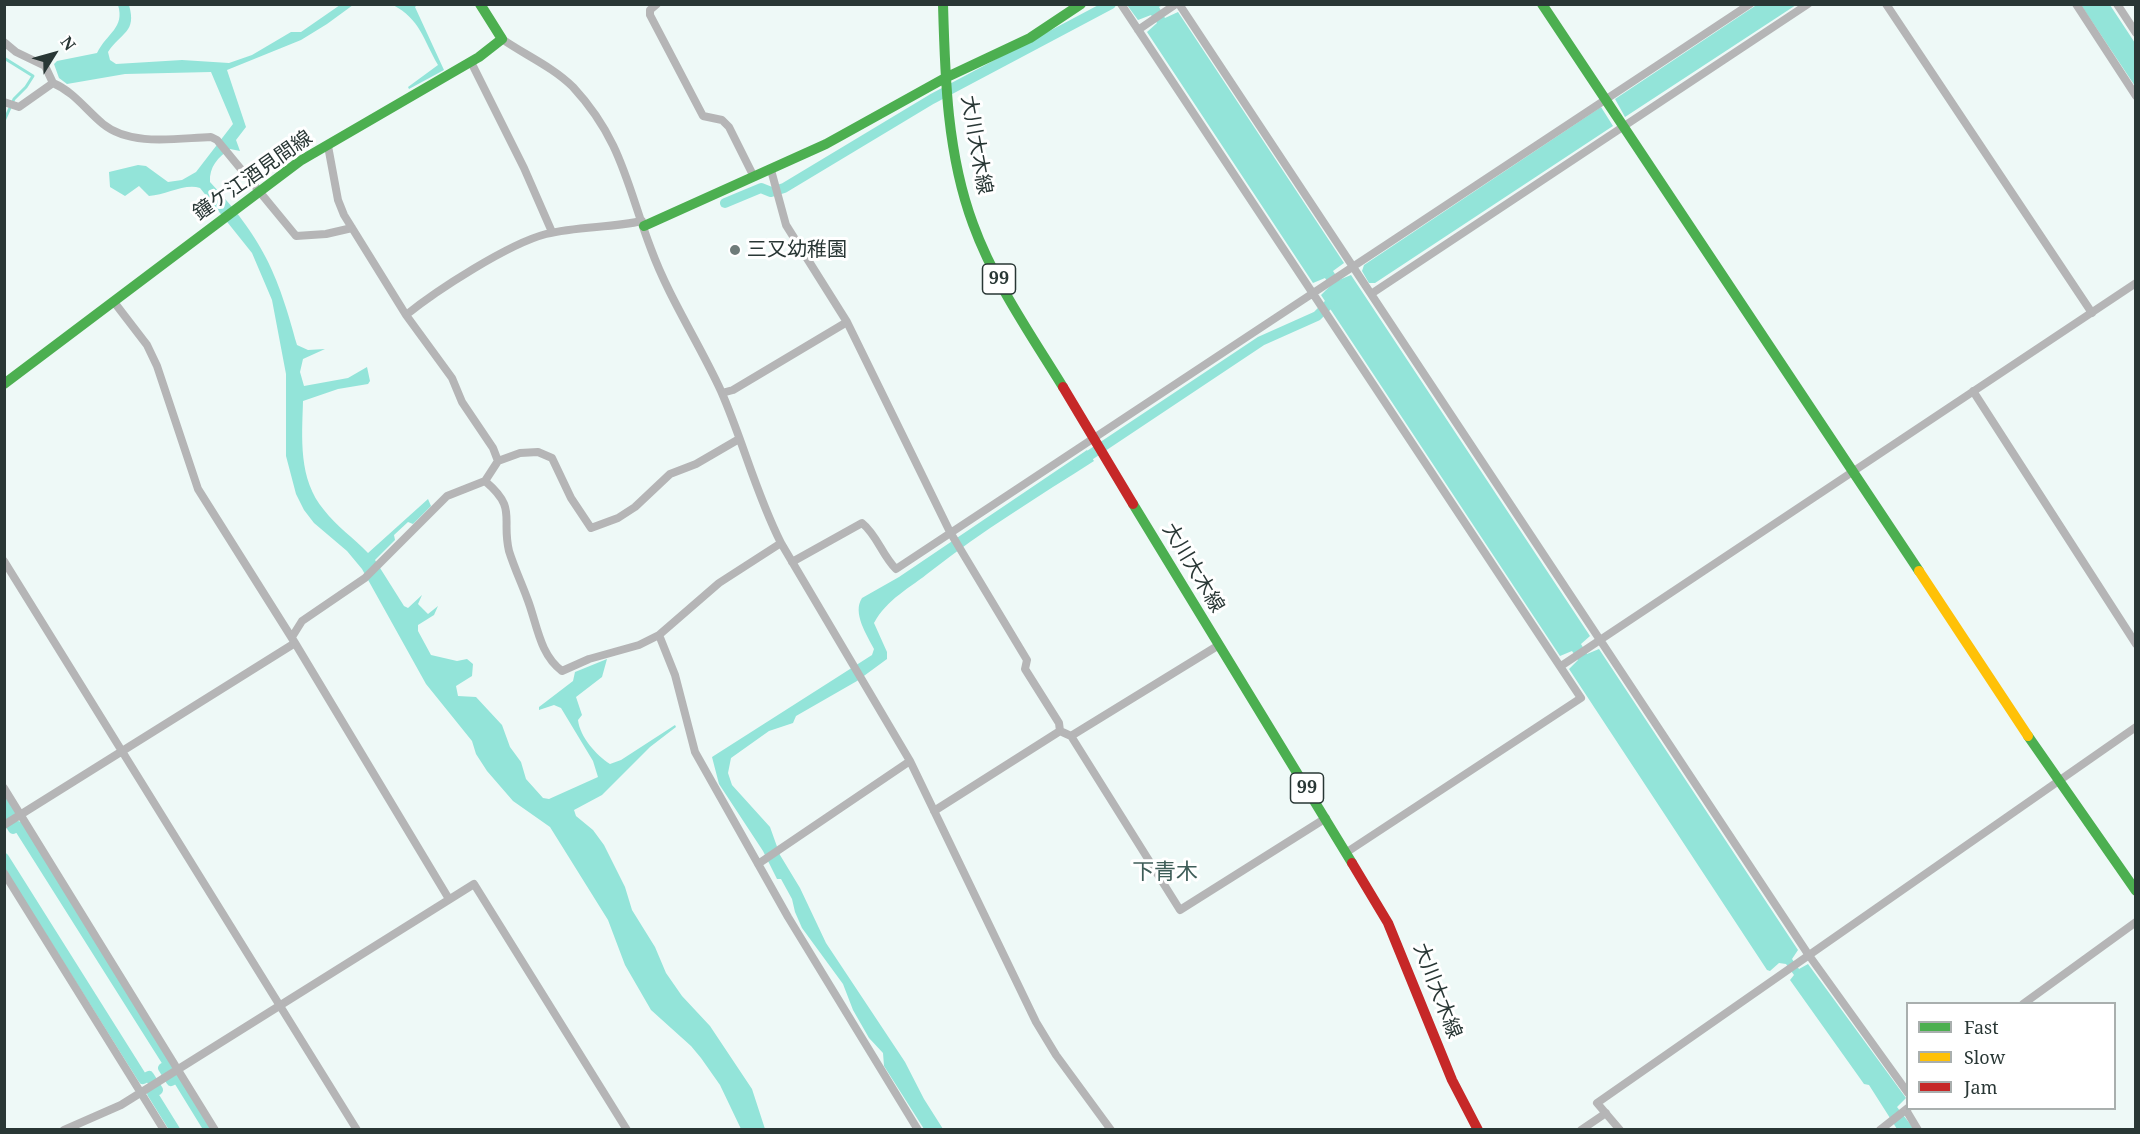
<!DOCTYPE html>
<html>
<head>
<meta charset="utf-8">
<style>
  body { margin:0 }
  #map { position:relative; width:2140px; height:1134px; overflow:hidden; background:#eef9f7; font-family:"Noto Serif",serif }
  canvas { display:block }
  .frame { position:absolute; inset:0; border:6px solid #293735; pointer-events:none }
  .legend { position:absolute; left:1906px; top:1002px; width:210px; height:108px; box-sizing:border-box; background:#fff; border:2px solid #a9afae; margin:0; padding:8px 10px; list-style:none; font-size:18px; color:#293735 }
  .legend li { display:flex; align-items:center; gap:12px; height:30px }
  .legend b { width:30px; border:2px solid #a9afae }
  .north { position:absolute; left:24px; top:24px; width:60px; height:60px; -webkit-text-stroke:4px #fff; paint-order:stroke; rotate:53deg; font-size:16px; font-weight:700; line-height:24px; text-align:center; color:#293735 }
  .north::after { content:''; display:block; margin:auto; width:21px; height:27px; background:#293735; clip-path:polygon(50% 0,100% 100%,50% 72%,0 100%) }
</style>
</head>
<body>
<div id="map">
<canvas width="2140" height="1134"></canvas>
<div class="frame"></div>
<ul class="legend">
<li><b style="height:8px;background:#4caf50"></b>Fast</li>
<li><b style="height:8px;background:#ffc107"></b>Slow</li>
<li><b style="height:8px;background:#c62828"></b>Jam</li>
</ul>
<div class="north">N</div>
</div>
<script>
const context = document.querySelector('canvas').getContext('2d');
context.lineJoin = 'round';
function fill(path, color) { context.fillStyle = color; context.fill(path, 'evenodd'); }
function trace(path, color, width, dash) { context.strokeStyle = color; context.lineWidth = width; context.lineCap = dash ? 'butt' : 'round'; context.setLineDash(dash || []); context.stroke(path); }
function write(font, color, halo, rows, align = 'center') {
  context.font = font + ' "Noto Serif","Noto Sans JP",serif'; context.lineWidth = 6; context.setLineDash([]); context.textBaseline = 'middle'; context.strokeStyle = halo; context.fillStyle = color; for (const [text, x, y, turn = 0] of rows) {
    context.save(); context.translate(x, y); context.rotate((+turn || 0) * Math.PI / 180); context.textAlign = isNaN(turn) ? turn : align; if (halo) context.strokeText(text, 0, 0); context.fillText(text, 0, 0); context.restore();
  }
}
const water = new Path2D(`
  M1758,4L1796,5L1625,117L1615,99Z
  M118,5H129C137,33 121,32 108,52L110,60L116,64L182,60L229,63L252,55L291,32H301L340,5H353L327,24L301,40L227,70L246,127L236,140L240,151L230,149C218,157 209,167 210,182C262,238 277,271 297,345L308,350L325,349L303,359L300,372L304,386L348,378L367,367L370,381L368,384L338,389L303,401C302,438 298,479 324,510C336,526 354,538 368,553L428,499L431,506L413,524L408,522L394,535L395,540L375,560L404,606L408,608L422,595L418,604L428,614L438,606L434,615L418,625V631L431,655L457,661L467,659L473,664L472,676L456,686L458,696L476,697L502,725L510,747L521,762L526,779L543,798L549,799L598,777L593,761L561,708L554,705L539,710V707L573,681L575,672L607,659L602,677L576,697L582,715L578,720C580,737 596,755 610,764L621,760L675,725L676,727L650,747L602,795L574,810L576,816L593,830L604,845L625,887L632,910L655,947L666,973L682,996L710,1026L752,1089L765,1129H741L720,1085L701,1058L691,1046L651,1010L625,965L608,920L550,827L513,801L487,771L476,754L472,741L426,684L362,569L347,551L314,523L304,510L296,494L286,456V374L272,300L252,253L200,188C185,183 166,195 149,196L139,186L125,196L110,187L109,172L138,165L146,166L168,182L182,180L196,172L233,124L211,72L125,74L67,84L59,78L54,64L57,61L97,53C107,33 125,28 118,5Z
  M393,5H417L415,7L444,70L409,89L408,87L438,65C423,39 420,19 393,5Z
  M1127,5H1163L1159,7L1165,18L1178,12L1344,263L1333,271L1339,280L1351,275L1590,636L1581,644L1587,654L1599,649L1798,950L1792,959L1799,969L1808,964L1906,1098L1897,1107L1914,1129H1897L1869,1085L1864,1084L1790,980L1794,975L1786,964L1779,963L1770,971L1767,970L1569,669L1578,660L1572,651L1560,656L1321,295L1330,286L1325,278L1313,283L1147,32L1157,23L1151,15L1138,20Z
  M2081,5H2110L2135,43V86Z
  M1601,107L1613,126L1375,283H1369L1362,271L1364,265Z
  M1087,450L1094,461C1039,496 982,531 931,571C910,588 887,599 874,623L887,652V659L857,681L796,716L793,723L769,731L731,758L728,773L732,785L770,827L780,855L800,888L826,943L905,1062L924,1099L943,1129H924L884,1066L883,1053L869,1038L853,1010L843,984L802,928L795,912L792,899L781,879H777L763,851L719,784L712,757L872,655L874,649C867,635 852,613 862,598L899,577Z`);
const stream = new Path2D(`
  M4,58L33,76L26,87L14,99L4,121`);
const canal = new Path2D(`
  M725,203L761,188L771,192L784,188L932,99L1111,4
  M1078,463L1261,341L1317,316L1330,303
  M4,802L11,812L5,816L13,829L18,826L169,1065L163,1068L171,1081L177,1078L209,1130
  M4,858L143,1079L149,1076L158,1090L152,1093L175,1130`);
const street = new Path2D(`
  M657,4L650,10V15L703,116L722,120L729,127L754,177
  M1121,4L1581,698L1347,852
  M1179,4L1808,954L1908,1093
  M1886,4L2092,313
  M2076,4L2136,96
  M2117,4L2136,33
  M1138,30L1176,4
  M502,39C525,55 553,67 573,87C622,140 627,186 651,249C669,298 699,343 721,391C743,441 756,494 781,543L910,761L1036,1022L1056,1055L1111,1130
  M4,42L16,52L45,66L53,83
  M471,62L524,168L552,232
  M53,83C74,92 86,110 103,124C131,147 178,138 211,137L217,140L296,236L326,234L352,228
  M4,102L19,107L53,83
  M328,146L338,200L344,215L406,315L452,378L462,402L493,448L498,461
  M771,170L786,225L847,322L950,532L1027,660L1025,669L1059,723L1060,731
  M1371,294L1808,4
  M114,302L147,345L157,366L198,489L295,643L449,899
  M406,315C437,290 508,244 546,234C577,226 611,228 642,221
  M1973,391L2136,644
  M722,393L733,390L847,322
  M485,481C518,509 501,517 509,551C514,567 521,582 527,598C537,623 539,654 562,671L589,659L639,645L659,635L719,583L781,543
  M4,561L357,1130
  M792,562L862,523C877,535 882,555 896,569L1750,4
  M659,635L675,675L695,752L788,917L918,1130
  M292,637L302,621L365,578L447,496L485,481L498,461L520,453L538,452L552,458L571,498L591,528L618,518L635,507L670,474L696,464L739,439
  M1561,666L2136,283
  M1060,731L1071,736L1180,910L1326,818
  M1071,736L1219,645
  M4,788L215,1130
  M934,811L1060,731
  M4,825L295,643
  M758,864L910,761
  M4,873L164,1130
  M2023,1004L2136,922
  M1906,1110L1918,1130
  M64,1130L121,1105L474,884L627,1130
  M1581,1130L1606,1113
  M1620,1130L1597,1103L2136,727
  M1880,1130L1908,1108`);
const fast = new Path2D(`
  M943,4C945,78 947,154 973,224C994,282 1031,335 1063,387
  M1542,4L1919,571
  M644,226L826,144L945,78L1030,38L1081,4
  M4,384L300,161L479,57L502,39L480,4
  M1133,504L1352,863
  M2028,736L2136,891`);
const slow = new Path2D(`
  M1919,571L2028,736`);
const jam = new Path2D(`
  M1063,387L1133,504
  M1352,863L1388,923L1452,1080L1478,1130`);
const markers = [
  [735,250,6,"#6e7b79"]
];
const shields = [
  [999,279,33],
  [1307,788,33]
];
const shieldNames = [
  ["99",999,279],
  ["99",1307,788]
];
const streetNames = [
  ["大川大木線",976,145,80],
  ["鐘ケ江酒見間線",253,176,-35],
  ["大川大木線",1193,568,59],
  ["大川大木線",1437,991,69]
];
const poiNames = [
  ["三又幼稚園",747,250]
];
const quarterNames = [
  ["下青木",1165,873]
];
fill(water, '#93e4d9');
trace(stream, '#93e4d9', 3);
trace(canal, '#93e4d9', 10);
trace(street, '#b5b5b6', 8);
trace(fast, '#4caf50', 10);
trace(slow, '#ffc107', 10);
trace(jam, '#c62828', 10);
for (const [x, y, r, color] of markers) { const dot = new Path2D(); dot.arc(x, y, r, 0, 2 * Math.PI); context.fillStyle = color; context.fill(dot); trace(dot, '#fff', 2); }
for (const [x, y, w] of shields) { const box = new Path2D(); box.roundRect(x - w / 2, y - 15, w, 30, 4.5); context.fillStyle = '#fff'; context.fill(box); trace(box, '#293735', 1.5); }
write('bold 18px', '#293735', null, shieldNames);
write('20px', '#293735', '#fff', streetNames);
write('20px', '#293735', '#fff', poiNames, 'left');
write('22px', '#3e5d58', '#fff', quarterNames);
</script>
</body>
</html>
